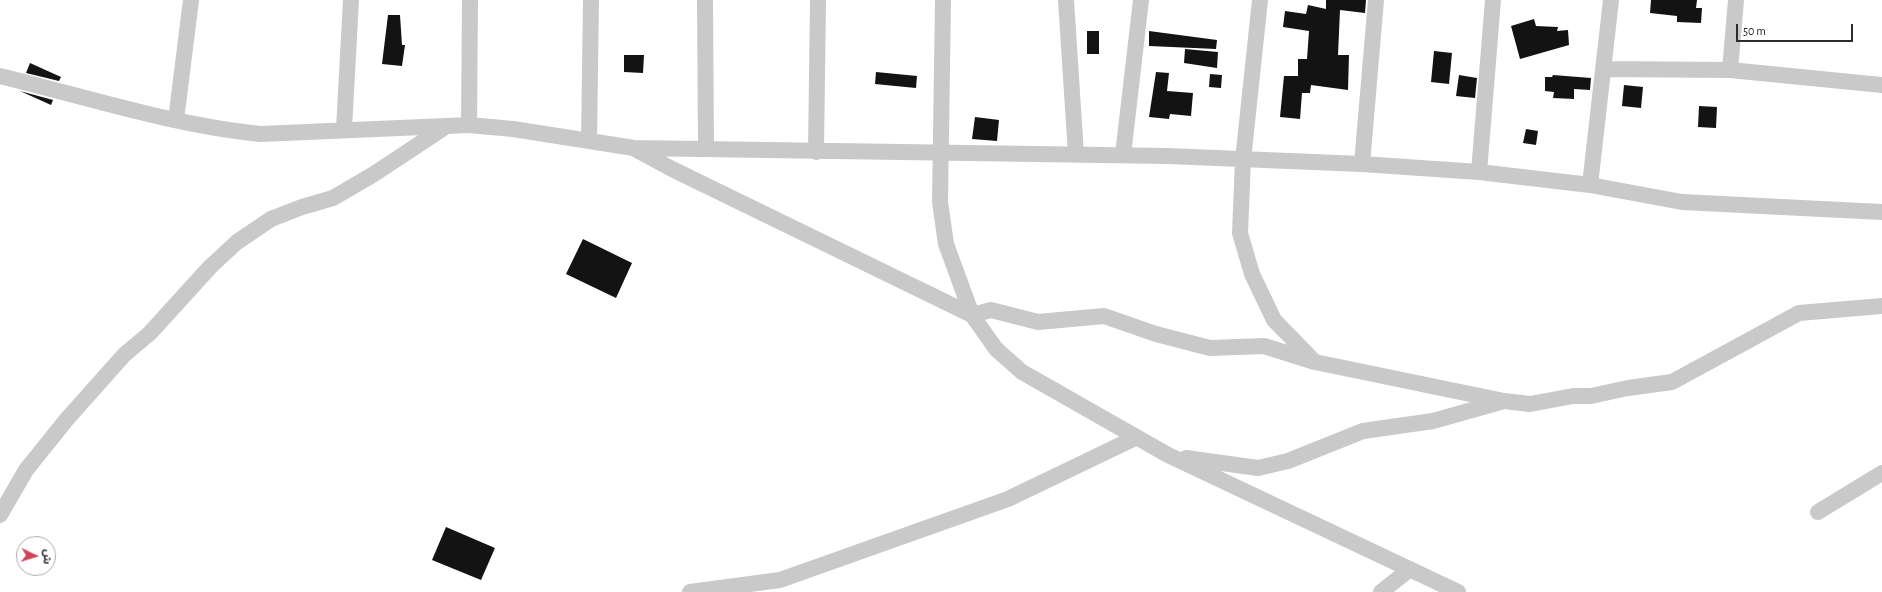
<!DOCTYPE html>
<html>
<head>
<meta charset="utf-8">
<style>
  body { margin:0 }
  #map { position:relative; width:1882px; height:592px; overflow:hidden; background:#fff; font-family:"Alegreya Sans","Noto Sans Arabic",sans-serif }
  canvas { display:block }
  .north { position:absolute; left:16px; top:536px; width:40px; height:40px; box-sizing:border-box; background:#fff; border:1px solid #ababab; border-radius:50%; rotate:94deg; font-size:11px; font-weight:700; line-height:16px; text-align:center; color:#2c2c2c }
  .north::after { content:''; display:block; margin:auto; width:14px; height:18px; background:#cf4355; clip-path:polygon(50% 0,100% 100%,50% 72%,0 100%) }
  .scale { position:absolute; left:1736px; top:24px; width:117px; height:18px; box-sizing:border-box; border:2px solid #2c2c2c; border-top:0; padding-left:5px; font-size:12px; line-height:14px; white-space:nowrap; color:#2c2c2c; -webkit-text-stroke:3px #fff; paint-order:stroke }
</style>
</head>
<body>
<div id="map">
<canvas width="1882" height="592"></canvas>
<div class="north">ش</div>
<div class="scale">50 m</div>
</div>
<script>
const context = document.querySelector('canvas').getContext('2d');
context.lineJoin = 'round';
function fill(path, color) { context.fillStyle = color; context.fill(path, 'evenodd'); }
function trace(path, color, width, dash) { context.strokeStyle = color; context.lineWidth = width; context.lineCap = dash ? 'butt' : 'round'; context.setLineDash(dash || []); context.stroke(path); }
const building = new Path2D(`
  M1326,0H1366L1365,13L1340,10L1338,55H1349L1348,90L1311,85L1310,93H1302L1300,119L1280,117L1284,76H1298V59H1307L1309,31L1283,27L1285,11L1306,14L1308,5L1326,9Z
  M1651,0H1697L1696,8H1702L1701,23L1677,22V16L1650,13Z
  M388,15H400L402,45H405L402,66L382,64Z
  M1534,19L1536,26L1558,27L1557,31L1568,30L1569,45L1520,59L1511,26Z
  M1087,31H1099V54H1087Z
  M1149,31L1217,40L1216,49L1149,46Z
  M1185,49L1218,52L1217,68L1184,63Z
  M1434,51L1452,53L1449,84L1431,82Z
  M624,55H644L643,73L624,72Z
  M30,63L61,77L59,81L26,73Z
  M876,72L917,76L916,88L875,84Z
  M1156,72L1169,73L1167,91L1193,93L1191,116L1170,114L1169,119L1149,117Z
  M1210,74L1222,75L1221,88L1209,87Z
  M1459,75L1477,78L1475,98L1456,96Z
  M1553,75L1591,78L1590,90L1574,89V99L1553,98L1554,92L1545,91V77H1552Z
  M1624,85L1643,87L1641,108L1622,106Z
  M20,91L53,100L51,105Z
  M1699,106L1717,107L1716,128L1698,127Z
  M975,117L999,120L997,141L972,139Z
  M1526,129L1538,131L1536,145L1523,143Z
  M583,239L632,263L616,298L566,274Z
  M446,527L495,548L481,580L432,560Z`);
const minor = new Path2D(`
  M705,0L706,149
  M943,0L940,202L946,244L972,315L996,349L1022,372L1168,455L1458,592
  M1066,0L1076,154
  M1260,0L1243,160L1240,233L1252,274L1274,320L1312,359
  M1736,0L1730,70L1882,85
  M1604,69L1730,70
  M0,76C86,97 172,125 260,134L469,125L513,129L634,148L1168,156L1362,164L1479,172L1590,185L1682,202L1882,212
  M176,120L191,0
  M469,125L470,0
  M344,129L351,0
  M589,141L591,0
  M635,149L672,169L972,315L991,310L1038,322L1104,316L1156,334L1210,348L1264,346L1315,362L1504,401
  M816,152L818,0
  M1123,155L1141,0
  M1362,164L1376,0
  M1479,172L1493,0
  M1590,185L1611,0
  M1186,458L1258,468L1288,461L1363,431L1433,421L1504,401L1530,404L1573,396H1591L1628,388L1672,382L1799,313L1882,306
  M1818,512L1882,473
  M0,515L26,470L67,419L124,355L150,333L210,267L237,242L271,219L302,207L333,198L374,174L445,127
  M690,592L780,580L1008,499L1137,437
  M1381,592L1410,569`);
fill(building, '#131313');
trace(minor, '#c9c9c9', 16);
</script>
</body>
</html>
